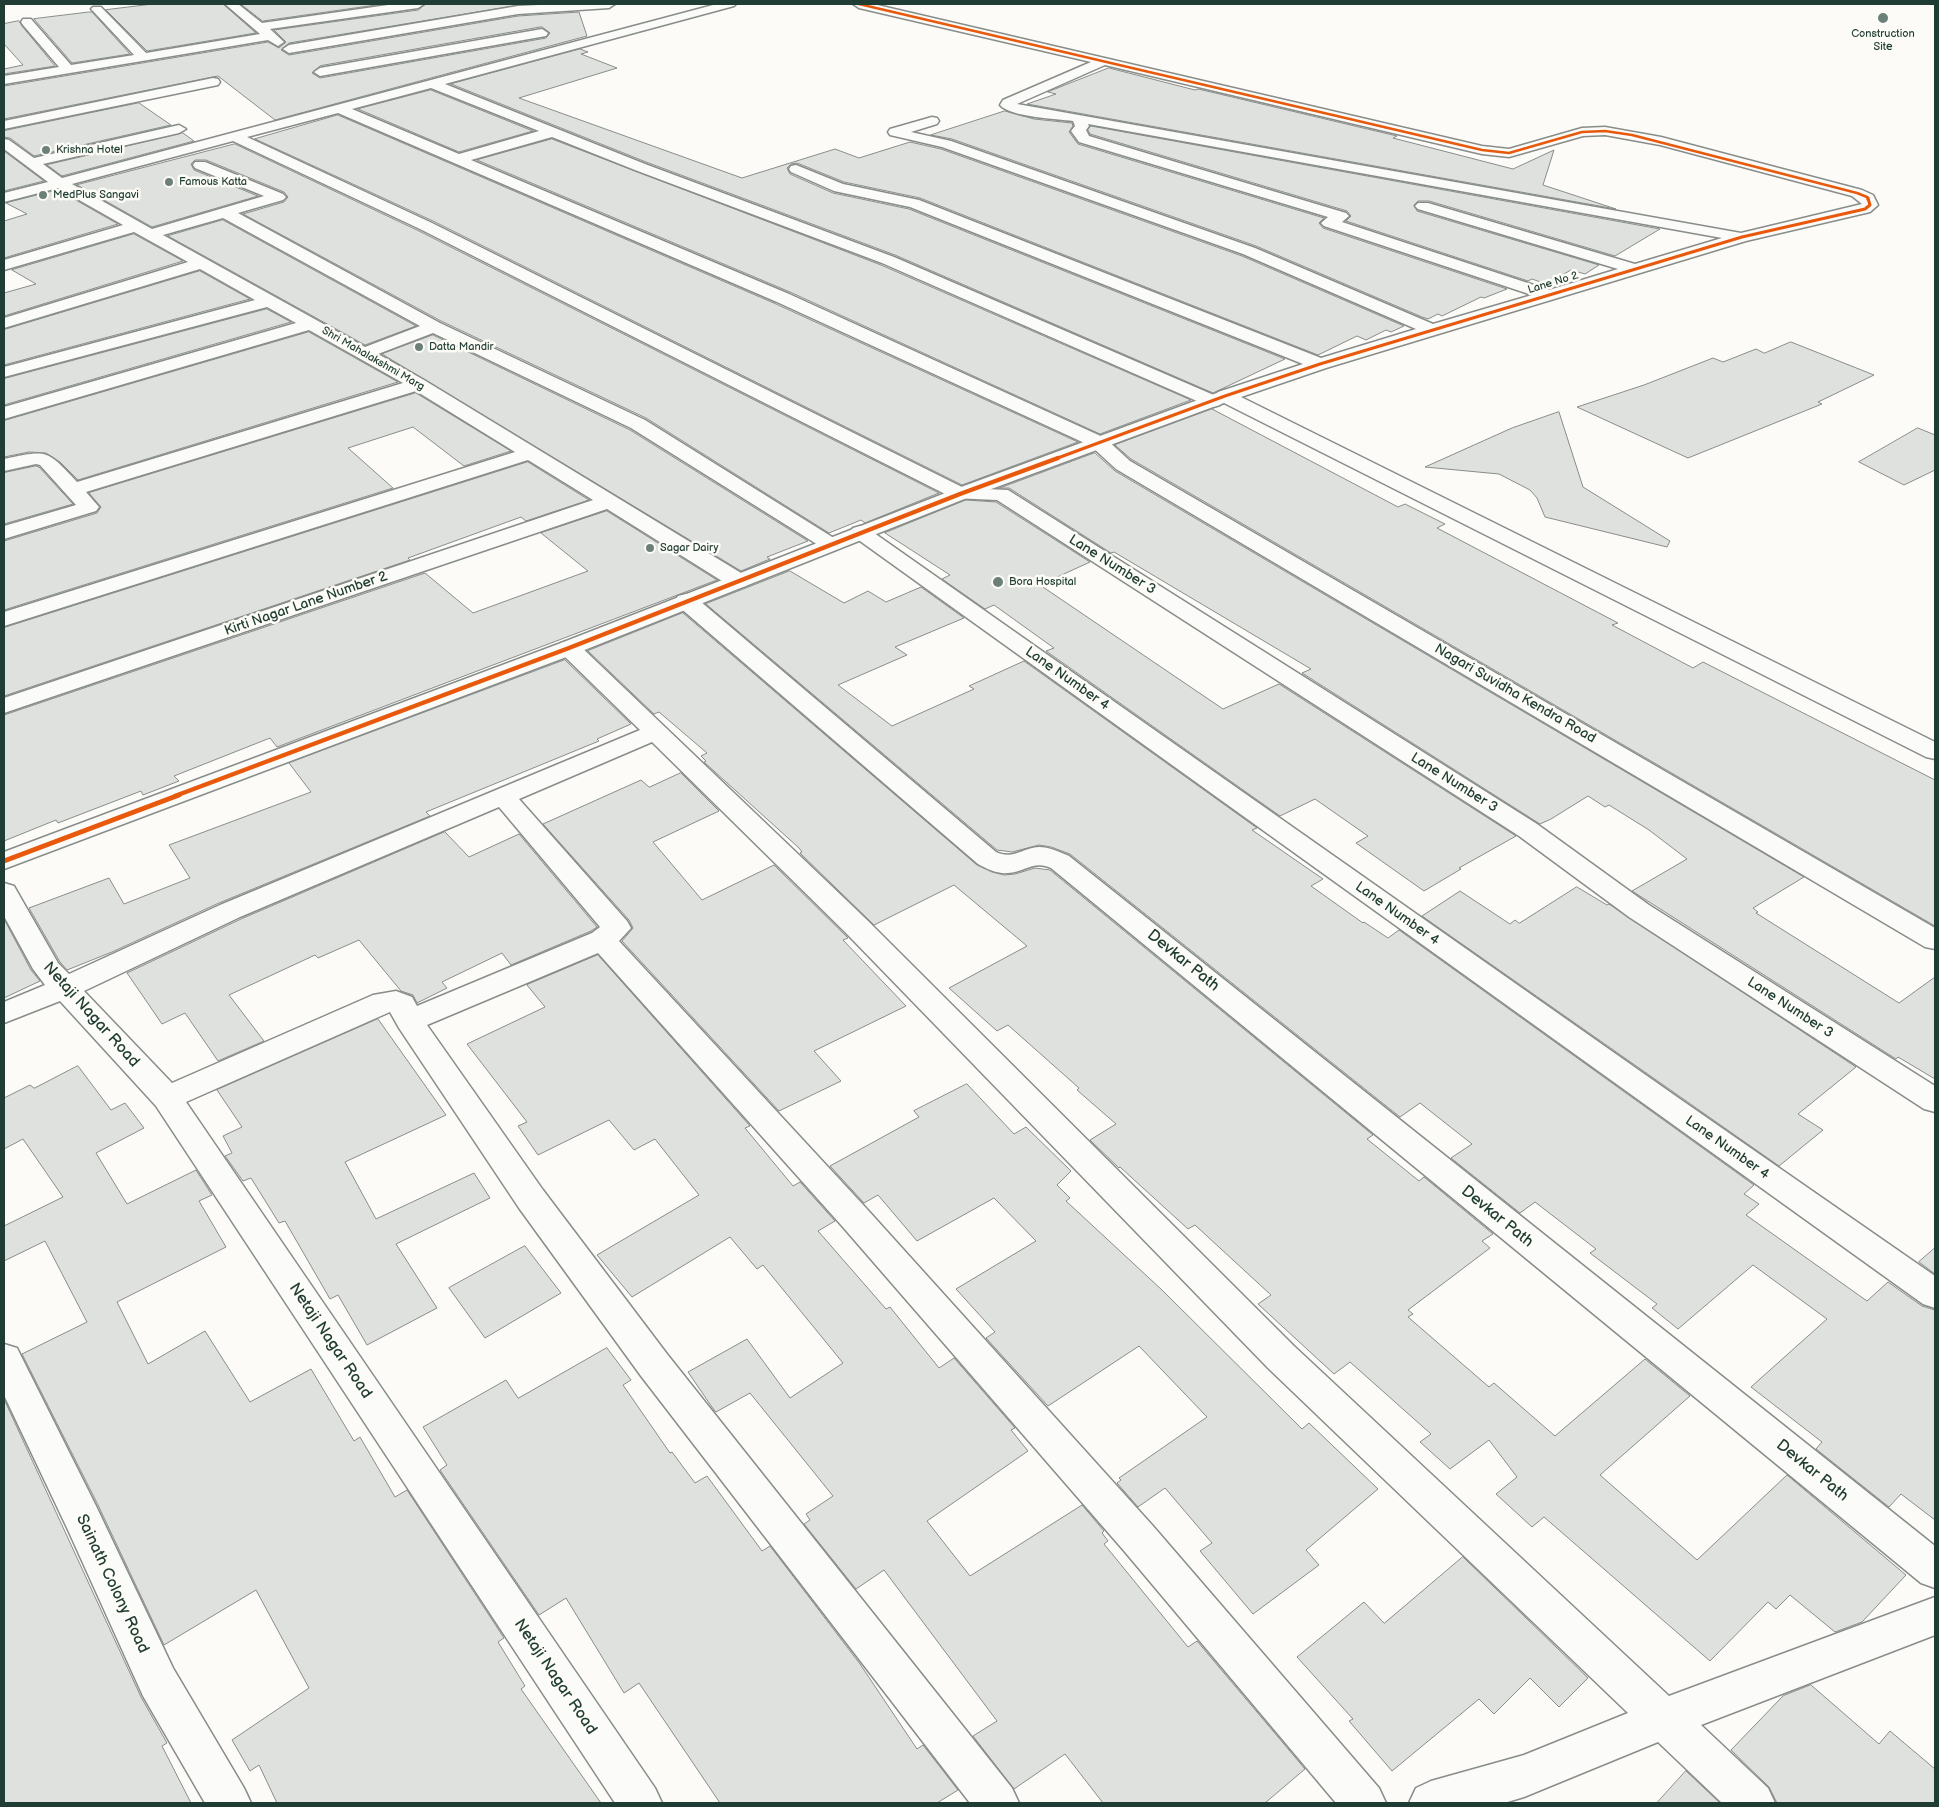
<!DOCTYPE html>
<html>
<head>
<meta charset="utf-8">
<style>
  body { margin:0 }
  #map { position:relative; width:1939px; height:1807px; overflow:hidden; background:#fcfbf8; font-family:"Balsamiq Sans",sans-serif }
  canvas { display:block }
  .frame { position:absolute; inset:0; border:5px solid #1f3d34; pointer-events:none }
</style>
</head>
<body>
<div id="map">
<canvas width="1939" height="1807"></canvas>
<div class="frame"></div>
</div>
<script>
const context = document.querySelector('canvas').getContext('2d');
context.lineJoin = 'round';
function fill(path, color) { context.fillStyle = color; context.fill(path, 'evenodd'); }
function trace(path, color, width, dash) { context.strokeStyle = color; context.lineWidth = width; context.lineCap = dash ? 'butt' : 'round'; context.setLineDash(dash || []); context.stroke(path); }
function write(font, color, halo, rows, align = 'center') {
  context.font = font + ' "Balsamiq Sans",sans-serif'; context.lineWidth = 5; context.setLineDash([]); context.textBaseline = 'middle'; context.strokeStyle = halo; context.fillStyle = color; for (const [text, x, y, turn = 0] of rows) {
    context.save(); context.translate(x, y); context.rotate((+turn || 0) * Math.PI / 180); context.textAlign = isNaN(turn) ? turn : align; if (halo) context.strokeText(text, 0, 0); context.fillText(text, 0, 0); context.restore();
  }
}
const building = new Path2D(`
  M153,4H223L256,33L147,51L106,10Z
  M241,4H383L263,21Z
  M426,4H526L289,43L281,50L289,55L518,16L579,12L587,36L275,120L218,76L4,119V86L268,42L279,48L286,42L274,30L418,10ZM542,27L550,33L546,38L320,78L312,73L320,66Z
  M89,12H92L130,54L72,63L34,19Z
  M19,21L22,26L55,66L4,74V69L23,65L4,44V24Z
  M580,49L588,52L581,54L617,68L519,98L742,178L835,149L859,158L910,142L941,149L1242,256L1404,326L1391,332L1386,330L1366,340L1357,336L1318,355L920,198L844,182L797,163L791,164L787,168L790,174L833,193L909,209L1285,359L1213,393L895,255L646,162L451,84Z
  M1109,68L1195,90L1198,89L1228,96L1397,136L1393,138L1513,169L1554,150L1543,185L1616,209L1027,104L1056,94L1048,92Z
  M431,90L533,131L459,152L358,109Z
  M139,103L171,125L34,156L10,138L4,137V131Z
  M1005,111L1034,119L1072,123L1073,126L1069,132L1078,144L1324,218L1319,223L1323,228L1507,289L1484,298L1481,297L1442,316L1438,314L1428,319L1422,317L1256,246L952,139L931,135Z
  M338,115L776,304L1078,442L962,485L433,221L255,139Z
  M1091,126L1660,229L1615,256L1429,201H1418L1414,205L1417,211L1599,265L1585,274L1571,270L1546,284L1532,279L1528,281L1346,221L1351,216L1347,211L1090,134L1088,130Z
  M183,133L194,141L62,176L47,165Z
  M552,139L881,265L1191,400L1100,434L790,292L477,160Z
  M235,144L419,231L939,493L865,523L861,520L829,533L646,418L441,321L243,214L284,202L288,197L284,192L206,160H195L191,164L194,170L258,196L152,227L77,185Z
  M4,151L44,181L4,191Z
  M58,190L118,224L4,258V221L27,214L6,203Z
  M223,220L416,326L365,345L168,236Z
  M134,234L183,261L4,316V293L36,284L12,270Z
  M200,271L250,299L4,365V330Z
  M267,309L291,322L4,405V379Z
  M309,332L398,382L78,480L60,462L46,453L29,452L4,457V421Z
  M433,335L630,430L808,541L767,557L770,559L741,571L382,354Z
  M1791,342L1874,375L1818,402L1822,404L1688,458L1577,407L1644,385L1713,358L1723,362L1756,349L1764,353Z
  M416,393L511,451L464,466L413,427L348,448L393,488L4,610V541L97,513L101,507L89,493Z
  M1212,409L1398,507L1405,504L1445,524L1437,528L1618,623L1612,625L1693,668L1703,662L1935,780V926L1131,459L1115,445Z
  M1559,412L1583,487L1670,541L1667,547L1545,517L1537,498L1530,490L1499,474L1425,467L1512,428Z
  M1918,428L1935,435V470L1904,485L1859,462Z
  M1095,453L1115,471L1804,877L1753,908L1758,912L1756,913L1899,1003L1935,977V1079L1898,1057L1896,1059L1632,891L1687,859L1649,830L1609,805L1605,807L1588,796L1551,819L1540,824L1302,673L1311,669L1114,552L1111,553L1009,488H1000Z
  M528,462L589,500L526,521L521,517L408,558L410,560L4,696V628Z
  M36,466L39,467L73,504L4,524V473Z
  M966,500L996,502L1090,562L1040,585L1223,709L1279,684L1516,836L1459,868L1461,869L1424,891L1356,843L1368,836L1315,799L1280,816L1046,651L1054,648L994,605L985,609L942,579L950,575L885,533Z
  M607,511L717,580L277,747L270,738L174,776L179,781L143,795L141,791L58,823L56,820L4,841V715L425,573L473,613L588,571L541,533Z
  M790,571L844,603L868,591L886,602L921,587L964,618L895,647L907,655L838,685L892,726L974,689L969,686L1024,661L1257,828L1252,830L1323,879L1311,886L1363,923L1364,922L1388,938L1399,930L1754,1185L1744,1194L1759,1204L1746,1215L1867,1301L1888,1282L1922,1306L1935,1310V1520L1901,1494L1889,1507L1816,1449L1822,1442L1751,1387L1827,1319L1753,1265L1678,1329L1652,1308L1657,1304L1590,1253L1596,1249L1535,1202L1520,1213L1451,1158L1472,1144L1420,1103L1400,1117L1070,854L1051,847L1039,845L1012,852L997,850L706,604Z
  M683,613L977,865L992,872L1004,875L1015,874L1035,868L1050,870L1373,1135L1367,1139L1419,1181L1424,1177L1493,1234L1482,1241L1490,1248L1408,1310L1413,1314L1408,1317L1489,1387L1494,1383L1555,1436L1645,1359L1690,1396L1600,1475L1697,1560L1787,1475L1906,1575L1862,1622L1835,1632L1790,1595L1776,1609L1768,1602L1710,1661L1544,1517L1532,1527L1496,1494L1517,1477L1489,1440L1450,1469L1420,1442L1431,1434L1350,1362L1334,1374L1258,1304L1271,1295L1195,1225L1188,1229L1120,1167L1119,1168L1090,1140L1116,1124L1077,1090L1079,1088L1008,1025L997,1031L949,988L1027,946L954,885L874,925L800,853L802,852L799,848L704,762L706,761L701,756L707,753L659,712L654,714L588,651Z
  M565,660L631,724L597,739L599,741L426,812L430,816L219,903L112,952L67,970L60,962L29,908L109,878L124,904L190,878L169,845L311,792L289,763Z
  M681,773L719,811L653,842L702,900L774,865L848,938L843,940L906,1006L814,1051L841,1081L779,1111L622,941L633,928L629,920L543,824L641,780L649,787Z
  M445,832L469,857L519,834L597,927L591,931L511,965L502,953L442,982L447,988L417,1003L413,995L401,991L359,940L318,958L315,955L229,995L264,1041L218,1061L185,1013L162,1024L127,973L241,919Z
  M1577,887L1607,905L1609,904L1856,1067L1798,1114L1823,1130L1779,1166L1422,916L1460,891L1510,924L1515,920L1519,923Z
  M4,919L31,970L40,981L4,998Z
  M598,955L750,1126L745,1128L793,1186L800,1182L835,1221L818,1231L886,1309L890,1307L939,1368L954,1358L1015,1428L1011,1430L1028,1451L927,1521L970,1576L1082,1505L1104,1531L1102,1533L1108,1541L1104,1544L1188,1647L1197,1641L1305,1769L1265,1803H1103L1065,1754L1014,1789L973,1736L997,1721L884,1570L856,1589L804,1524L810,1520L806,1514L833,1496L750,1393L716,1412L714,1410L688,1372L747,1339L790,1398L843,1363L763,1265L757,1269L730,1237L632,1297L597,1255L699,1195L655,1139L634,1150L609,1120L538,1155L518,1126L527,1122L467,1044L545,1007L527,985Z
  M378,1019L446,1115L345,1162L376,1219L474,1173L490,1198L396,1244L437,1308L367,1345L338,1295L330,1299L285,1221L279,1223L251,1178L243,1181L225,1156L232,1153L223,1136L242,1127L217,1090Z
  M78,1066L111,1110L125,1103L144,1128L96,1153L127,1204L196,1170L212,1195L199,1201L226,1247L117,1302L148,1364L205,1331L250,1402L311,1369L354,1441L360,1437L395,1497L407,1490L504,1638L498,1642L525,1686L521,1689L601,1803H277L259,1765L250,1771L232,1740L309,1688L256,1590L164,1645L98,1505L22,1354L87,1322L45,1241L4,1261V1226L63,1197L23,1139L4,1149V1098L30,1085L34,1088Z
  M967,1084L1014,1134L1026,1127L1071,1171L1057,1185L1070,1198L1066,1201L1162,1290L1302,1429L1309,1423L1378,1489L1306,1550L1319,1565L1253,1614L1200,1551L1212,1543L1165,1488L1138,1507L1117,1483L1121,1480L1119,1478L1207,1417L1139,1346L1048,1406L986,1338L995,1332L956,1289L1036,1241L994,1198L917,1241L878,1195L864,1203L830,1166L919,1117L914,1111Z
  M525,1246L561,1293L485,1338L449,1288Z
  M1935,1248V1274L1919,1262Z
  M607,1348L631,1380L623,1385L670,1453L672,1452L695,1483L707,1476L762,1551L770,1546L860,1664L917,1749L923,1745L958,1790L937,1803H720L639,1683L624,1693L566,1598L539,1615L440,1470L447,1465L423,1427L506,1380L518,1398Z
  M4,1399L141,1697L167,1743L162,1746L191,1803H4Z
  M1463,1557L1588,1678L1559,1707L1530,1678L1494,1714L1479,1699L1392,1771L1349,1721L1353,1719L1297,1657L1364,1602L1384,1623Z
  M1811,1685L1879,1744L1890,1731L1935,1769V1803H1777L1769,1787L1731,1750L1783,1696Z
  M1686,1771L1720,1803H1657Z`);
const minor = new Path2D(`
  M225,4H238L262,23L395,4H424L418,8L270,29L284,42L278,46L268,40L4,84V76L59,67L23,25L21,22L23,19H31L71,65L134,55L93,11L91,9L93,7H101L146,53L260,34Z
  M559,4H615L609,8L518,14L289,53L283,49L289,45L518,6Z
  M717,4H736L734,6L445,84L645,164L894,257L1216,396L1218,392L1303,364L910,207L834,191L791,172L789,169L791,166L796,165L843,184L919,200L1321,358L1416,329L1243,254L942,147L890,135L888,132L890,129L932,117L937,118L939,121L937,124L911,132L951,141L1255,248L1433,324L1532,295L1324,226L1321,223L1328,217L1079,142L1071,131L1075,126L1073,121C1057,119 1010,117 1000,105L1003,100L1091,62L859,8L853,4H873L1482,146L1509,149L1582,128L1605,127L1661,137L1862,190L1873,195L1878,205L1870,212L1746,241L1326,368L1241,397L1935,742V759L1926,757L1222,402L1220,405L1213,407L1206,405L882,263L635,170L552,137L471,160L789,294L1105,438L1130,461L1935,928V949L1925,947L1116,469L1091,446L777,302L338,113L247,137L432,223L964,488L1008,490L1537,824L1649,905L1935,1086V1112L1924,1109L1629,917L1519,836L997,500L953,498L420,229L233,141L72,184L152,229L264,196L195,168L193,165L195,162H205L283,194L286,197L283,200L238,213L440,323L645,420L837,540L841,544L837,548L830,550L823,548L631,428L433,333L378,354L424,380L746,576L749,581L746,586L738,588L730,586L607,509L4,713V698L593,500L528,460L4,626V612L515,452L416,391L86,492L99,507L96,511L4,539V526L76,505L40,465L36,464L4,471V459C48,450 46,449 77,482L403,383L309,330L4,419V407L296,323L267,307L4,377V367L255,300L200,269L4,328V318L188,262L134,232L4,270V260L123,225L58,188L4,202V193L48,182L4,149V139L9,140L34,158L179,125L186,129L179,133L43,164L62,178ZM1105,65L1482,154L1509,157L1583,136L1605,135L1660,145L1852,196L1862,204L1741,233L1017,104ZM431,88L539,131L459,154L352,109ZM1088,124L1722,238L1635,264L1428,203H1418L1415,206L1418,209L1618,269L1549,290L1342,222L1349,216L1346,213L1089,136L1086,130L1089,126ZM223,218L420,326L365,347L163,235Z
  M542,29L548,33L546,36L320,76L314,72L320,68Z
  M213,78L218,79L220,82L218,85L4,129V121Z
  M860,526L867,528L1677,1097L1935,1276V1308L1923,1304L853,536L850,532L853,528Z
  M686,594L694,596L996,852C1013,860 1022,848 1039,847C1049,847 1060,852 1069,856L1935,1546V1588L1921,1583L1051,868C1034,860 1025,872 1008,873C997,874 987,869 978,864L678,606L675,601L678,596Z
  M569,641L577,643L866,919L1294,1346L1669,1696L1935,1597V1635L1701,1725L1768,1788L1775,1803H1722L1658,1742L1524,1797L1504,1803H1409L1416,1788L1431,1781L1524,1755L1628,1713L1268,1368L846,933L652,742L519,799L627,921L631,928L619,941L866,1208L1153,1526L1379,1788L1386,1803H1336L1125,1552L842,1226L598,953L427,1025L543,1190L667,1354L1012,1788L1019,1803H970L641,1376L519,1208L399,1028L390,1012L186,1102L655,1788L662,1803H615L156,1106L60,1001L4,1023V1002L45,985L33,969L4,916V883L14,886L58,963L69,974L220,905L640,730L561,653L557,648L561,643ZM499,807L600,927L592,933L417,1006L412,997L396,991L373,995L172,1083L84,991L240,917Z
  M4,1344L17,1348L96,1506L173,1668L244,1788L251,1803H205L143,1696L68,1530L4,1395Z`);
const tertiary = new Path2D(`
  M1225,390L1232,392L1234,396L1232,400L967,498L577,653L4,869V852L561,643L953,490Z`);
const cyclewayFar3 = new Path2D(`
  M859,4L1482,150L1509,153L1582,132L1605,131L1632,135L1857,193L1867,197L1868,200`);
const cyclewayFar2 = new Path2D(`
  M1055,459L1225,396L1320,364L1742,237L1865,209L1870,205L1868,198`);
const cyclewayFar1 = new Path2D(`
  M175,796L569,648L960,494L1058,458`);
const cycleway = new Path2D(`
  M4,861L179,795`);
const markers = [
  [1883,18,6,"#6c8079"],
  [46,150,5,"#6c8079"],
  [169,182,5,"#6c8079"],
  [43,195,5,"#6c8079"],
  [419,347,5,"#6c8079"],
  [650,548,5,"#6c8079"],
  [998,582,6,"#6c8079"]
];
const farPoinames = [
  ["Construction",1883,34,"center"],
  ["Site",1883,47,"center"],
  ["Krishna Hotel",56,150],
  ["Famous Katta",179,182],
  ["MedPlus Sangavi",53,195],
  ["Datta Mandir",429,347],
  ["Sagar Dairy",660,548],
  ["Bora Hospital",1009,582]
];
const farStreetnames = [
  ["Lane No 2",1553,283,-17],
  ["Shri Mahalakshmi Marg",373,359,30]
];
const streetNames = [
  ["Lane Number 3",1112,565,32],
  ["Kirti Nagar Lane Number 2",306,604,-19],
  ["Lane Number 4",1067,679,35],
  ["Nagari Suvidha Kendra Road",1515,694,30],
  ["Lane Number 3",1454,783,32],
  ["Lane Number 4",1397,914,35],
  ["Lane Number 3",1790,1008,33],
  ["Lane Number 4",1727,1148,35]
];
const nearStreetnames = [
  ["Devkar Path",1183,961,39],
  ["Netaji Nagar Road",91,1015,48],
  ["Devkar Path",1497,1217,39],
  ["Netaji Nagar Road",330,1341,56],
  ["Devkar Path",1812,1471,39],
  ["Sainath Colony Road",112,1584,65],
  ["Netaji Nagar Road",555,1677,56]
];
fill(building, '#dfe1de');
trace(building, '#888d8a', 1);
trace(minor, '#888d8a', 3);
trace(tertiary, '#888d8a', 3);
fill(minor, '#fbfbf9');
fill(tertiary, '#fbfbf9');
trace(cyclewayFar3, '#e8590c', 2.5);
trace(cyclewayFar2, '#e8590c', 3);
trace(cyclewayFar1, '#e8590c', 4.5);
trace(cycleway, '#e8590c', 5);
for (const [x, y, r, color] of markers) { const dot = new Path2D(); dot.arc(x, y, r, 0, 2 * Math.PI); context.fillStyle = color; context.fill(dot); trace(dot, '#fdfcf7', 2); }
write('11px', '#1f3d34', '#fdfcf7', farPoinames, 'left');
write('11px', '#1f3d34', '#fdfcf7', farStreetnames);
write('14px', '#1f3d34', '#fdfcf7', streetNames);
write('16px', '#1f3d34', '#fdfcf7', nearStreetnames);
</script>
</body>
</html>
